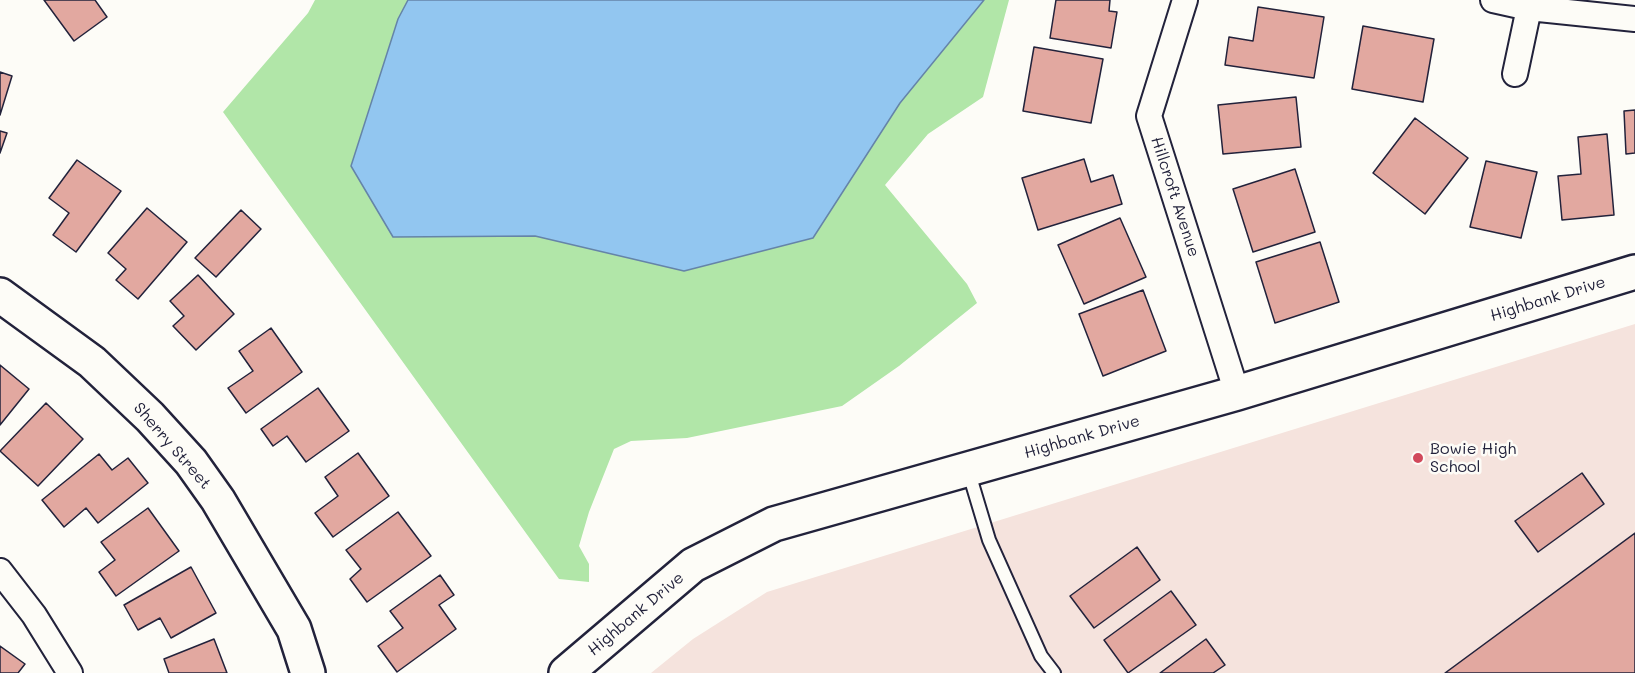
<!DOCTYPE html>
<html>
<head>
<meta charset="utf-8">
<style>
  body { margin:0 }
  canvas { display:block; background:#fdfcf7 }
</style>
</head>
<body>
<canvas width="1635" height="673"></canvas>
<script>
const context = document.querySelector('canvas').getContext('2d');
context.lineJoin = 'round';
function fill(path, color) { context.fillStyle = color; context.fill(path, 'evenodd'); }
function trace(path, color, width, dash) { context.strokeStyle = color; context.lineWidth = width; context.lineCap = dash ? 'butt' : 'round'; context.setLineDash(dash || []); context.stroke(path); }
function write(font, color, halo, rows, align = 'center') {
  context.font = font + ' Mali,sans-serif'; context.lineWidth = 5; context.setLineDash([]); context.textBaseline = 'middle'; context.strokeStyle = halo; context.fillStyle = color; for (const [text, x, y, turn = 0] of rows) {
    context.save(); context.translate(x, y); context.rotate((+turn || 0) * Math.PI / 180); context.textAlign = isNaN(turn) ? turn : align; if (halo) context.strokeText(text, 0, 0); context.fillText(text, 0, 0); context.restore();
  }
}
const built = new Path2D(`
  M1635,324V673H651L693,639L767,592Z`);
const green = new Path2D(`
  M315,0H1009L983,97L928,134L885,185L967,284L977,303L899,366L842,406L687,438L631,441L614,449L589,512L579,546L589,564V582L559,579L223,112L308,13Z`);
const water = new Path2D(`
  M408,0H984L900,103L813,238L684,271L535,236L393,237L351,166L398,19Z`);
const building = new Path2D(`
  M44,0H95L107,17L74,41Z
  M1056,0H1110L1109,11L1117,12L1111,48L1050,38Z
  M1258,7L1324,17L1314,78L1225,65L1229,37L1253,41Z
  M1363,26L1434,39L1423,102L1352,89Z
  M1034,47L1103,59L1091,123L1023,111Z
  M0,72L12,76L0,115Z
  M1296,97L1301,147L1223,154L1218,105Z
  M1635,110V153L1626,154L1624,111Z
  M1415,118L1468,158L1425,214L1373,173Z
  M0,131L7,133L0,153Z
  M1607,134L1614,215L1562,220L1558,176L1581,174L1578,137Z
  M1084,159L1091,182L1113,175L1122,204L1038,230L1022,178Z
  M77,160L121,191L76,252L53,235L69,213L49,198Z
  M1486,161L1537,172L1521,238L1470,227Z
  M1295,169L1315,232L1253,252L1233,189Z
  M147,208L187,242L138,299L116,280L126,269L108,253Z
  M241,210L261,229L216,277L195,258Z
  M1120,218L1146,277L1084,304L1058,245Z
  M1320,242L1339,302L1275,323L1256,262Z
  M198,275L234,314L196,350L173,326L184,316L170,301Z
  M1143,290L1166,351L1103,376L1079,314Z
  M271,328L302,372L246,413L228,388L253,371L239,351Z
  M0,365L29,389L0,425Z
  M318,388L349,431L306,462L287,436L273,446L261,429Z
  M46,403L83,439L38,486L0,451Z
  M358,453L389,496L333,537L315,513L338,496L325,477Z
  M99,454L112,470L128,458L148,483L98,523L86,508L64,527L42,500Z
  M1582,473L1604,504L1538,552L1515,521Z
  M148,508L179,551L116,596L99,572L115,560L101,542Z
  M398,512L431,556L367,602L350,579L361,569L346,550Z
  M1635,533V673H1445Z
  M1137,547L1160,580L1094,628L1070,596Z
  M191,567L216,613L171,638L160,618L138,630L124,605Z
  M440,575L454,595L439,605L456,629L397,672L378,646L403,628L390,611Z
  M1171,591L1196,625L1128,673L1104,640Z
  M214,639L227,673H169L164,659Z
  M1206,639L1225,665L1213,673H1160Z
  M0,646L25,664L18,673H0Z`);
const lane = new Path2D(`
  M968,470L989,540L1041,656L1054,673`);
const street = new Path2D(`
  M1185,0L1149,116L1237,393
  M1493,0L1529,8L1635,19
  M1515,74L1529,8
  M0,571L34,615L70,673`);
const secondary = new Path2D(`
  M0,295L92,362L150,417L191,462L218,500L294,629L308,673
  M566,673L693,565L774,524L1237,393L1635,272`);
const markers = [
  [1418,458,6,"#d1495b"]
];
const streetNames = [
  ["Hillcroft Avenue",1175,197,72],
  ["Highbank Drive",1548,299,-17],
  ["Highbank Drive",1082,437,-16],
  ["Sherry Street",172,446,49],
  ["Highbank Drive",636,614,-40]
];
const poiNames = [
  ["Bowie High",1430,449],
  ["School",1430,467]
];
fill(built, '#f5e3dd');
fill(green, '#b1e6a8');
fill(water, '#92c6f0');
trace(water, '#6584a8', 1.5);
fill(building, '#e2a8a0');
trace(building, '#22223b', 1.5);
trace(lane, '#22223b', 16);
trace(street, '#22223b', 28);
trace(secondary, '#22223b', 38);
trace(lane, '#fdfcf7', 12);
trace(street, '#fdfcf7', 24);
trace(secondary, '#fdfcf7', 33);
for (const [x, y, r, color] of markers) { const dot = new Path2D(); dot.arc(x, y, r, 0, 2 * Math.PI); context.fillStyle = color; context.fill(dot); trace(dot, '#fdfcf7', 2); }
write('16px', '#22223b', '#fdfcf7', streetNames);
write('16px', '#22223b', '#fdfcf7', poiNames, 'left');
</script>
</body>
</html>
